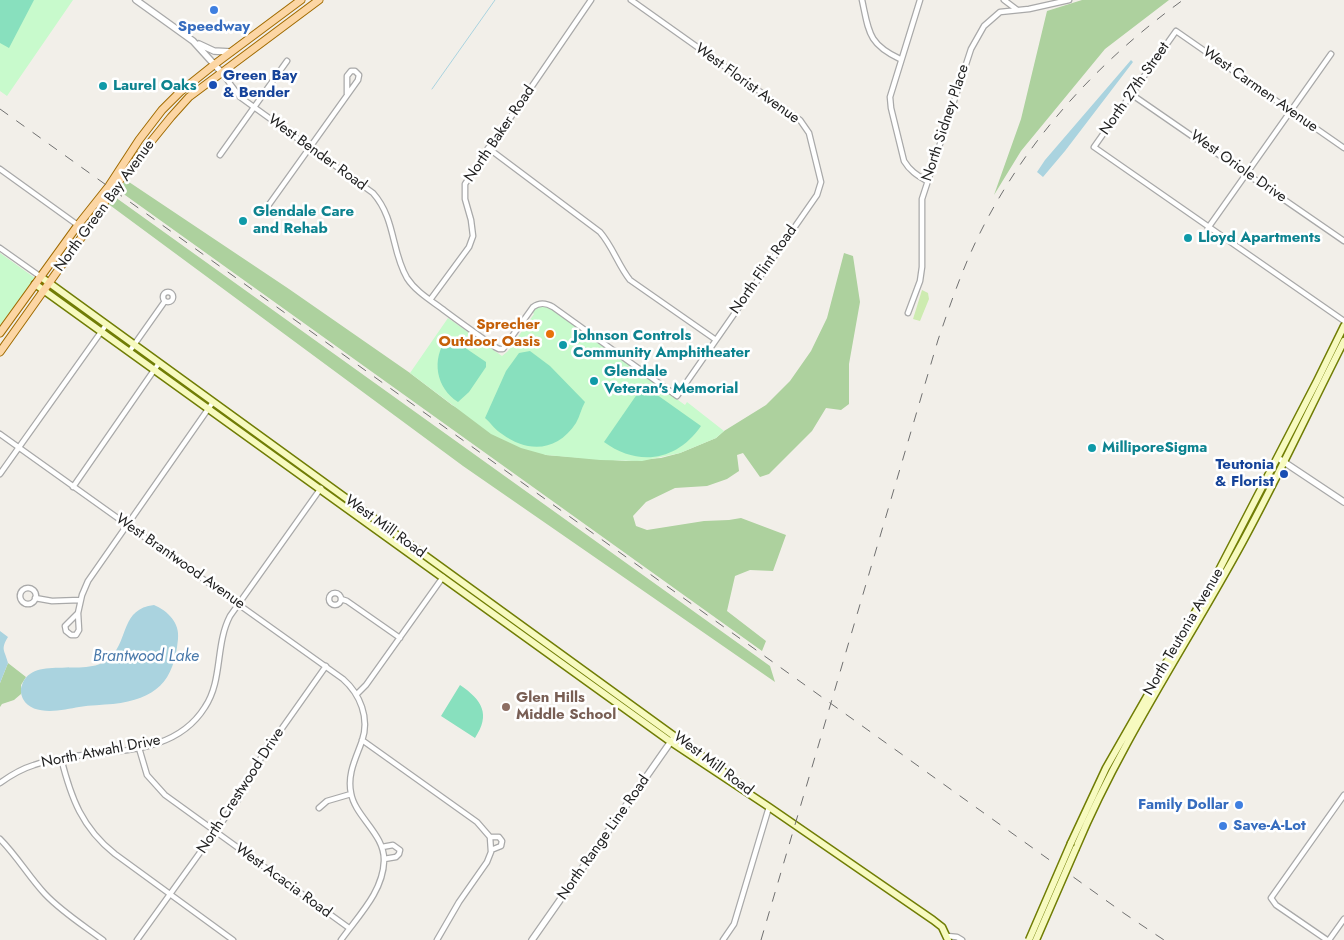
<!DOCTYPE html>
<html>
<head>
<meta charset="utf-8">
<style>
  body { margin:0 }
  canvas { display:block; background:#f2efe9 }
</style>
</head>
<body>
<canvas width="1344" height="940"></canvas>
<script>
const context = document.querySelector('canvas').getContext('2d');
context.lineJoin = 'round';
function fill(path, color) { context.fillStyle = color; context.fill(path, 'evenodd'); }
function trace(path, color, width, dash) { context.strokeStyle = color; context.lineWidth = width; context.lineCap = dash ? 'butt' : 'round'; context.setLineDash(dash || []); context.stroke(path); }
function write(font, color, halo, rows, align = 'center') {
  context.font = font + ' Jost,sans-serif'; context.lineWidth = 5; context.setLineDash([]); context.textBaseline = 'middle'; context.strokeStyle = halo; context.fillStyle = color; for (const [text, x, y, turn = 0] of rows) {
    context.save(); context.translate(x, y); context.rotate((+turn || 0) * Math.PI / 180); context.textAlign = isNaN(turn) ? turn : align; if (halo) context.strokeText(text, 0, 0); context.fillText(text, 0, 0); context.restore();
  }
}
const grass = new Path2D(`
  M922,290L928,293L929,299L920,321L913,319Z`);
const forest = new Path2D(`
  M1082,0H1169L1105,49L1021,151L994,195L1021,119L1047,11Z
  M126,180L289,289L410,373L452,405L546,455L626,461L661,458L680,453L716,438L724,431L766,405L790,381L811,351L827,318L844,253L853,256L860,302L849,364V404L841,410L826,408L812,431L769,474L760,477L743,453L737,455L739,471L727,479L707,486L675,488L646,502L633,516L636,526L647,530L704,521L729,520L741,518L786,535L773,571L750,570L735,576L727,611L766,641L762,651L118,190Z
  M115,197L770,666L775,682L463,466L107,203Z
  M8,663L26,677L21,685V694L14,700L2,704L0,707V683Z`);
const park = new Path2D(`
  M0,0H73L7,96L0,91Z
  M0,253L35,278L0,326Z
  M544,306L550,308L685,405L687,402L724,431L716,438L680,453L642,461L600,460L546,455L521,448L491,434L410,373L448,318L502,356L508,351L534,314L532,312L538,307Z`);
const pitch = new Path2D(`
  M0,0H34L9,48L0,43Z
  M447,338L461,345L486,362V367L469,392L458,402C436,388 431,359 447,338Z
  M530,351L550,366L585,402C581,409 580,416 576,423C557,452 528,453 502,434C495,430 491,423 485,418L506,371L519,353Z
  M642,387H646L701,426C677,461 638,467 604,442Z
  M460,685C482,700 491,714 475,738L441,716Z`);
const water = new Path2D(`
  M1131,60L1133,62L1065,151L1043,177L1037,172L1045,160Z
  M154,605C168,611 180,623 178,639C174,682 156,699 113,704C102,705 91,705 79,707C63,710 33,717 23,699C21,694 20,690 22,685C33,653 89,680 111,657C129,638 121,609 154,605Z
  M0,631L8,637C0,650 5,650 8,663L0,683Z`);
const stream = new Path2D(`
  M432,89L495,0`);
const minor = new Path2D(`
  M862,0C869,32 868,44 900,59
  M920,0L890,97L891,108L904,161C910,171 917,175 927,181
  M1004,0L1016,9
  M222,73L240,97L373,193C396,219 391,251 407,278C416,292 432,301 445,311C461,323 478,335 495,347L499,349H503L533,307C540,302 546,303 553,307L677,396L817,195L821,182L809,133L800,120L631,0
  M1131,94L1344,241
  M488,148L600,232C613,247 618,265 630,280L716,340
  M1344,148L1176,31L1094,147L1344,321
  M220,155L287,61
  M0,169L86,231
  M268,206L358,80L359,75L355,71H351L347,76V94
  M1208,228L1331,54
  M0,248L41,277
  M163 297a5 5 0 1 1 10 0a5 5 0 1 1-10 0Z
  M430,300L469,247L473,236L471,220L465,199V184L591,0
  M908,313L920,281L922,267V199L971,49L984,26L1000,12L1029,9L1069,0
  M129,352L165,301
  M0,434L343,679C360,694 370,718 362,741C356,758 347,774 351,793C355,817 385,834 384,861C383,892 358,916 341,940
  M0,474L106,325
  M73,487L159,363
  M20 596a8 8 0 1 1 16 0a8 8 0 1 1-16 0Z
  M329 599a6 6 0 1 1 12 0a6 6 0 1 1-12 0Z
  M35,598L52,601L80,600
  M341,599L347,601L400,638
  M78,613L65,626L66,631L71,635H76L79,630L78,613L82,595L88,581L213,402
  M357,694L366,685L443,577
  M362,740L477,822L490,837L491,852L487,862L459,902L437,940
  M139,748L147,775L165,795L349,928
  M61,758C71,798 82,828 115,854L233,940
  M0,783C11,775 21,769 34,765C89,745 169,765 205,707C223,680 215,645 230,616L321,488
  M319,808L327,801L351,794
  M490,837H499L502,841L501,846L491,850
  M0,839C17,856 29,877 45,894C62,912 83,925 103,940
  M382,847L393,845L400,850L399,854L396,857L384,859
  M947,936L957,937L962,940
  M137,940L240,797L261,758L326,666
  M723,940L734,924L769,807
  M1327,940L1276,905L1271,898L1344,795
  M1329,940L1344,919`);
const tertiary = new Path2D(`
  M136,0L193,41L222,73
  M199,44L214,51L231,52
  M1281,460L1344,502
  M532,940L672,740`);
const secondary = new Path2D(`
  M41,277L743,786
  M35,284L671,742L769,807L933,920L942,927L948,940
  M1071,843L1106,768L1217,574L1317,381L1344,326
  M1076,848C1121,741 1187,644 1242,543C1278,477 1310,408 1344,341`);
const primary = new Path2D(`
  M0,333L78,225L109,186L139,140L162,110L180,92L215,64L301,0
  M0,352L86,231L115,186L171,117L189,97L319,0`);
const rail = new Path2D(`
  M0,109L1125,914L1164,940
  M761,940L938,340C950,305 962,270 978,237C1025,141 1097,62 1183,0`);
const secondaryBridge = new Path2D(`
  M1029,940L1071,843
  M1036,940L1076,848`);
const markers = [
  [214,10,5,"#3f7fe0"],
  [213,85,5,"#1a4fb4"],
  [103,86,5,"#0f9aa8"],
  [243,221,5,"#0f9aa8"],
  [1188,238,5,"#0f9aa8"],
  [550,334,5,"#e8710a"],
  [563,345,5,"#0f9aa8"],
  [594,381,5,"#0f9aa8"],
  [1092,448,5,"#0f9aa8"],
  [1284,474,5,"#1a4fb4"],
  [506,707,5,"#8d6e63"],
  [1239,805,5,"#3f7fe0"],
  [1223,826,5,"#3f7fe0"]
];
const shopNames = [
  ["Speedway",214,27],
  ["Family Dollar",1229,805,"right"],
  ["Save-A-Lot",1233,826,"left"]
];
const transitNames = [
  ["Green Bay",223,76],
  ["& Bender",223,93],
  ["Teutonia",1274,465,"right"],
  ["& Florist",1274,482,"right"]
];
const streetNames = [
  ["West Florist Avenue",747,84,36],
  ["North 27th Street",1135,89,-55],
  ["West Carmen Avenue",1260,90,35],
  ["North Sidney Place",946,123,-72],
  ["North Baker Road",500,134,-56],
  ["West Bender Road",317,153,36],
  ["West Oriole Drive",1238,167,35],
  ["North Green Bay Avenue",105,206,-54],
  ["North Flint Road",764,270,-55],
  ["West Mill Road",385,527,36],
  ["West Brantwood Avenue",180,562,35],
  ["North Teutonia Avenue",1184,632,-60],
  ["North Atwahl Drive",101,752,-11],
  ["West Mill Road",713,764,37],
  ["North Crestwood Drive",241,791,-57],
  ["North Range Line Road",604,838,-55],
  ["West Acacia Road",283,881,36]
];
const cultureNames = [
  ["Laurel Oaks",113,86],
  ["Glendale Care",253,212],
  ["and Rehab",253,229],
  ["Lloyd Apartments",1198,238],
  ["Johnson Controls",573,336],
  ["Community Amphitheater",573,353],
  ["Glendale",604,372],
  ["Veteran's Memorial",604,389],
  ["MilliporeSigma",1102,448]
];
const foodNames = [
  ["Sprecher",540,325],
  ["Outdoor Oasis",540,342]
];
const educationNames = [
  ["Glen Hills",516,698],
  ["Middle School",516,715]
];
const waterNames = [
  ["Brantwood Lake",146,657]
];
fill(grass, '#cdebb0');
fill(forest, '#add19e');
fill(park, '#c8facc');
fill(pitch, '#88e0be');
fill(water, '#aad3df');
trace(stream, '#aad3df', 1);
trace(minor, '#a9a9a9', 7);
trace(tertiary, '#a9a9a9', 8);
trace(secondary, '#707d05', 9);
trace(primary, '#a06b00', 9);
trace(minor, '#fff', 4.5);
trace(tertiary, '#fff', 5.5);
trace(secondary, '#f7fabf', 6);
trace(primary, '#fcd6a4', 7);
trace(rail, '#707070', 1, [10, 10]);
trace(secondaryBridge, '#707d05', 9, []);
trace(secondaryBridge, '#f7fabf', 6);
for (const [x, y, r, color] of markers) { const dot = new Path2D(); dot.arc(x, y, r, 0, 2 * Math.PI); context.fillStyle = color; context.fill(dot); trace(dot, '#fff', 2); }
write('bold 15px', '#366cbe', '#fff', shopNames);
write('bold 15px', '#164399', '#fff', transitNames, 'left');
write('15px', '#222', '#fff', streetNames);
write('bold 15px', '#0d838f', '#fff', cultureNames, 'left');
write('bold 15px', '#c56008', '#fff', foodNames, 'right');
write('bold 15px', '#785e54', '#fff', educationNames, 'left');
write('italic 16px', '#4a7aab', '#fff', waterNames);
</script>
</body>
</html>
